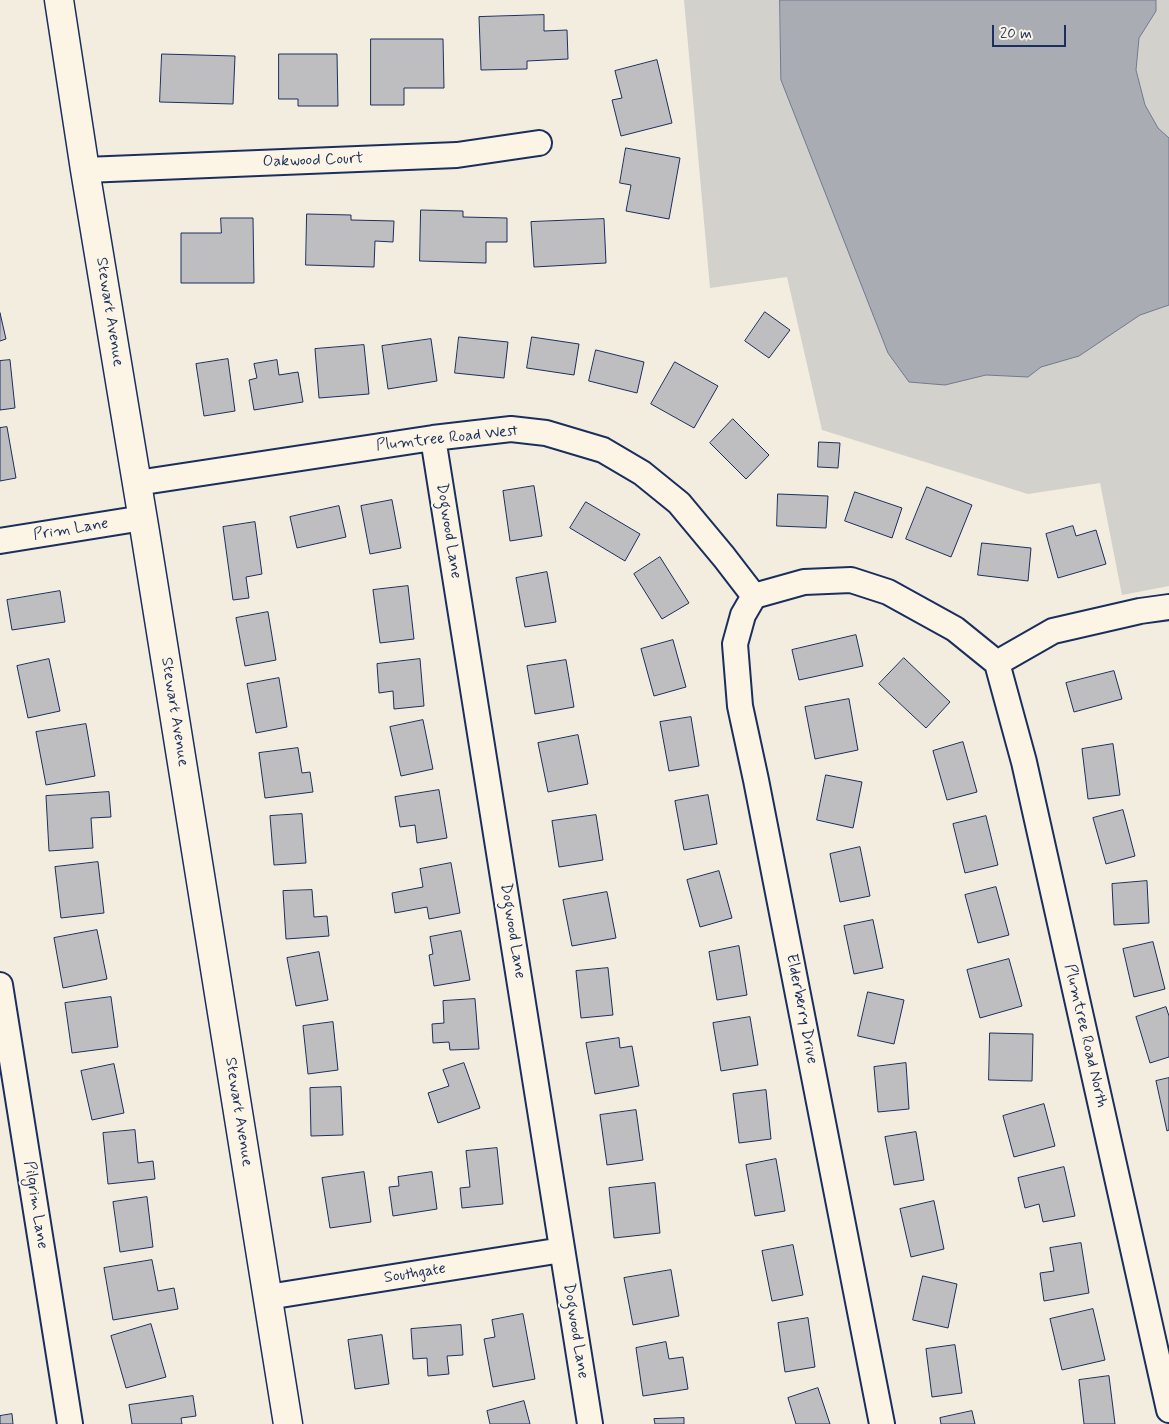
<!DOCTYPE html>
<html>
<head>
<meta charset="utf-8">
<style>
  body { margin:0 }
  #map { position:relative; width:1169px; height:1424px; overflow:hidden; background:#f3ede0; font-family:Mynerve,sans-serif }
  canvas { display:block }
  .scale { position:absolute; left:992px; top:25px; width:74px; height:22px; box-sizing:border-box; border:2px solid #1b2f5e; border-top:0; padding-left:6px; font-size:15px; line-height:18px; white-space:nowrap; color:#1b2f5e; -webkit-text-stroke:4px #fcf5e5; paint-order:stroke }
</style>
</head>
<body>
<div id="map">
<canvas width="1169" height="1424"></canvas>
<div class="scale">20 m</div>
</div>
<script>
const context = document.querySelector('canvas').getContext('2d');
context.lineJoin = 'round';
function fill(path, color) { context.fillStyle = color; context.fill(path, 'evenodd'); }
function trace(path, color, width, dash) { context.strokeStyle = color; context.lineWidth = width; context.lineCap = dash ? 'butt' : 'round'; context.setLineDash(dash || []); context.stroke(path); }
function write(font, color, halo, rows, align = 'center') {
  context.font = font + ' Mynerve,sans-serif'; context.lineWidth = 4; context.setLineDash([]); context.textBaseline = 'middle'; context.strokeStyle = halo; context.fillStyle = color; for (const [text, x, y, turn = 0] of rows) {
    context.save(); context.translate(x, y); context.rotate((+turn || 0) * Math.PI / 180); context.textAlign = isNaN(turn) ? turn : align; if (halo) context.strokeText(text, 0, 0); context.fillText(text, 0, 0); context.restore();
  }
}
const green = new Path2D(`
  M684,0H1169V586L1122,595L1100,483L1028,494L822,430L787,277L710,288Z`);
const water = new Path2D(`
  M780,0H1156V11L1139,38L1136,70L1145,105L1158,128L1169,138V305L1140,315L1079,356L1041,367L1028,377L986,375L945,385L909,382L888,353L781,80Z`);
const building = new Path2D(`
  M544,15V31L567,30L568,59L527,61V69L481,70L479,17Z
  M371,39H443L444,88H404V105H371Z
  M162,54L235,56L233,104L160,102Z
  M279,54H337L338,106H298V99H279Z
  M657,60L672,123L621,136L612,100L622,98L615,71Z
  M626,148L680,158L669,219L626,211L631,185L620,183Z
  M421,210L463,211V217L507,218V242H486V263L420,261Z
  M307,214L351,215V220L394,221L393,242L375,241L374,267L306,265Z
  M221,218H253L254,283H181V233H221Z
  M604,219L606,263L534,267L531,222Z
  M765,312L790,330L769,358L745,341Z
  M0,313L6,339L0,341Z
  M459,337L508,342L504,378L455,373Z
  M532,337L579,344L574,375L527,368Z
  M431,339L437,381L388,389L382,346Z
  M364,345L369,394L319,398L315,349Z
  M596,350L644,362L637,393L589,381Z
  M228,359L235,411L204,416L196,364Z
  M10,360L15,408L0,410V361Z
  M277,360L279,375L298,372L303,402L254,410L249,380L257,378L254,364Z
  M675,362L718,386L694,428L651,404Z
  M733,419L769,455L746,479L710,443Z
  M7,427L16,478L0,481V428Z
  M819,442L840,443L838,468L818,467Z
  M534,486L542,536L510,541L503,491Z
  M927,487L972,505L951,557L906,539Z
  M855,492L902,508L892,538L845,521Z
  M778,494L828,496L826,528L777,526Z
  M392,500L401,548L370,554L361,506Z
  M586,502L640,534L625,561L570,528Z
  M339,506L346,537L297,548L290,517Z
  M255,522L262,574L246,577L249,598L233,600L223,527Z
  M1073,526L1076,536L1096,530L1106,564L1058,578L1046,534Z
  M982,543L1031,548L1028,581L978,575Z
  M660,557L689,603L662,619L634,574Z
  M547,572L556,622L525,627L516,578Z
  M408,586L414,639L380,643L373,590Z
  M60,591L65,622L12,630L7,600Z
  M268,612L276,660L245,666L236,618Z
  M856,635L863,666L799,680L792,650Z
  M673,640L686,687L654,696L641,649Z
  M904,658L950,702L926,728L879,684Z
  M49,659L60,711L28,718L17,666Z
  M420,659L424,706L394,709L393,691L379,693L377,664Z
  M566,660L574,707L535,714L527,666Z
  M1114,671L1122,699L1074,712L1066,683Z
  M279,678L287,727L256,733L247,684Z
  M849,699L858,750L815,759L805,707Z
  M691,717L699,766L669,771L660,722Z
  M423,720L433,769L401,776L390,727Z
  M86,724L95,776L46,785L36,732Z
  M578,735L588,784L548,792L538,743Z
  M963,742L977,792L947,800L933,751Z
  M1113,744L1120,795L1088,799L1082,749Z
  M298,748L302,773L310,772L313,792L265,798L259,753Z
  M826,775L862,782L853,828L817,820Z
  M439,790L447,838L417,843L415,825L400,827L395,797Z
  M109,792L111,817L91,818L93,848L49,851L46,796Z
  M708,795L717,844L684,850L675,801Z
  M1123,810L1135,856L1106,864L1093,818Z
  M302,814L306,863L274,865L270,816Z
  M596,815L603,860L559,867L552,821Z
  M986,816L998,865L965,873L953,824Z
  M860,847L870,896L840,902L830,854Z
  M98,862L104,913L61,918L55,867Z
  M451,863L460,913L429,919L427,907L395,913L392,893L423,887L420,869Z
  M719,871L732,918L700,927L687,880Z
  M1147,881L1149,923L1114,925L1112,884Z
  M996,887L1009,935L978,943L965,895Z
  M312,890L314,917L327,916L329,936L286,939L283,891Z
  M607,892L616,938L572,946L563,900Z
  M873,920L883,968L854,974L844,926Z
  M97,930L107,979L63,988L54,938Z
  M461,931L470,980L434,986L429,955L433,954L430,937Z
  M1153,942L1165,989L1134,997L1123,949Z
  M739,946L747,995L717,1000L709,952Z
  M319,952L328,1000L296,1006L287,958Z
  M1009,959L1022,1006L980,1018L967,970Z
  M608,968L613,1015L581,1018L576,971Z
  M868,992L904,1000L894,1044L858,1036Z
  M111,997L118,1047L72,1053L65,1003Z
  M475,999L479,1049L450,1050L449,1042L433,1043L432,1024L444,1023L443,1001Z
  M1166,1007L1169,1016V1057L1150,1063L1136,1017Z
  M750,1017L758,1065L721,1071L713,1023Z
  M333,1022L338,1070L308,1074L303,1026Z
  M990,1033L1033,1034L1032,1081L989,1080Z
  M619,1038L620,1048L632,1046L639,1086L595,1094L586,1043Z
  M464,1063L480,1108L438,1123L428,1093L449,1086L443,1070Z
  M906,1063L909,1109L878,1112L874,1067Z
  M114,1064L124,1113L92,1120L81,1071Z
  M1169,1078V1130L1167,1131L1156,1081Z
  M341,1087L343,1135L311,1136L310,1088Z
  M766,1090L771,1139L739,1143L733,1094Z
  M1044,1104L1055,1146L1014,1157L1003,1116Z
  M636,1110L643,1160L607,1165L600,1115Z
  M135,1130L138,1163L153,1161L155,1179L108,1184L103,1133Z
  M916,1132L924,1180L894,1185L885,1137Z
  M497,1148L503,1204L462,1208L460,1188L470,1187L466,1151Z
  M776,1159L785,1211L755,1216L746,1165Z
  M1064,1167L1075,1216L1043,1222L1039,1204L1025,1208L1018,1178Z
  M364,1172L371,1222L330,1228L322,1178Z
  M432,1172L437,1209L393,1216L389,1187L399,1186L398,1177Z
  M655,1183L660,1233L614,1238L609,1188Z
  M147,1197L153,1247L120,1252L113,1202Z
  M934,1201L944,1249L911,1257L900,1209Z
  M1081,1243L1089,1293L1044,1301L1040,1273L1054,1271L1050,1248Z
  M793,1245L803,1295L772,1301L762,1251Z
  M152,1260L158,1291L174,1288L178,1309L113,1320L104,1268Z
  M671,1270L679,1316L633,1325L624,1278Z
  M923,1276L957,1284L948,1328L913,1320Z
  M1093,1309L1105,1360L1062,1370L1050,1319Z
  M523,1314L535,1379L493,1387L484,1339L495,1337L492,1320Z
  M808,1318L815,1367L785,1372L778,1323Z
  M151,1324L166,1377L126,1388L111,1336Z
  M461,1325L463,1355L447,1356L449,1374L428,1376L427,1358L413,1359L411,1329Z
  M382,1335L389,1384L355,1389L348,1340Z
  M666,1342L669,1359L683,1357L688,1389L643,1396L636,1348Z
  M955,1345L962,1393L932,1397L926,1349Z
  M1109,1376L1115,1424H1084L1079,1380Z
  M818,1388L830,1424H796L788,1398Z
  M193,1396L196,1416L181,1418L182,1424H132L129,1405Z
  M524,1401L530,1424H490L487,1411Z
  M972,1411L975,1424H941L940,1418Z
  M12,1414L13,1424H0V1416Z
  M684,1418V1424H655L654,1419Z`);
const minor = new Path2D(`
  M85,170L457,155L539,143
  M433,438L590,1424
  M137,483L433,438L511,429L546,433L603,450L642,473L679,503L724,557L754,596
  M0,541L143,518
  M754,596L743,615L735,644L740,706L756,780L882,1424
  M754,596L804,582L851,580L888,592L955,629L997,663
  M997,663L1024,762L1169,1410
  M997,663L1053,631L1140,611L1169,607
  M0,985L70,1424
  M268,1297L562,1250`);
const tertiary = new Path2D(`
  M59,0L85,170L145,532L288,1424`);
const streetNames = [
  ["Oakwood Court",313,161,-2],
  ["Stewart Avenue",109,312,81],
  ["Plumtree Road West",447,439,-6],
  ["Prim Lane",71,530,-9],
  ["Dogwood Lane",448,531,81],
  ["Stewart Avenue",174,712,81],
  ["Dogwood Lane",512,931,81],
  ["Elderberry Drive",801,1009,79],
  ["Plumtree Road North",1085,1036,77],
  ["Stewart Avenue",238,1112,81],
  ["Pilgrim Lane",35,1205,81],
  ["Southgate",415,1274,-9],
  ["Dogwood Lane",575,1331,81]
];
fill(green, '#d3d1cc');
fill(water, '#a9acb3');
trace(water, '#707a91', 1);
fill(building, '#bebec0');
trace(building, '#1b2f5e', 1);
trace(minor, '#1b2f5e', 28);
trace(tertiary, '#1b2f5e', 31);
trace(minor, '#fcf5e5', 24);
trace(tertiary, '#fcf5e5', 28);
write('16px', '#1b2f5e', '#fcf5e5', streetNames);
</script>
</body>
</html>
